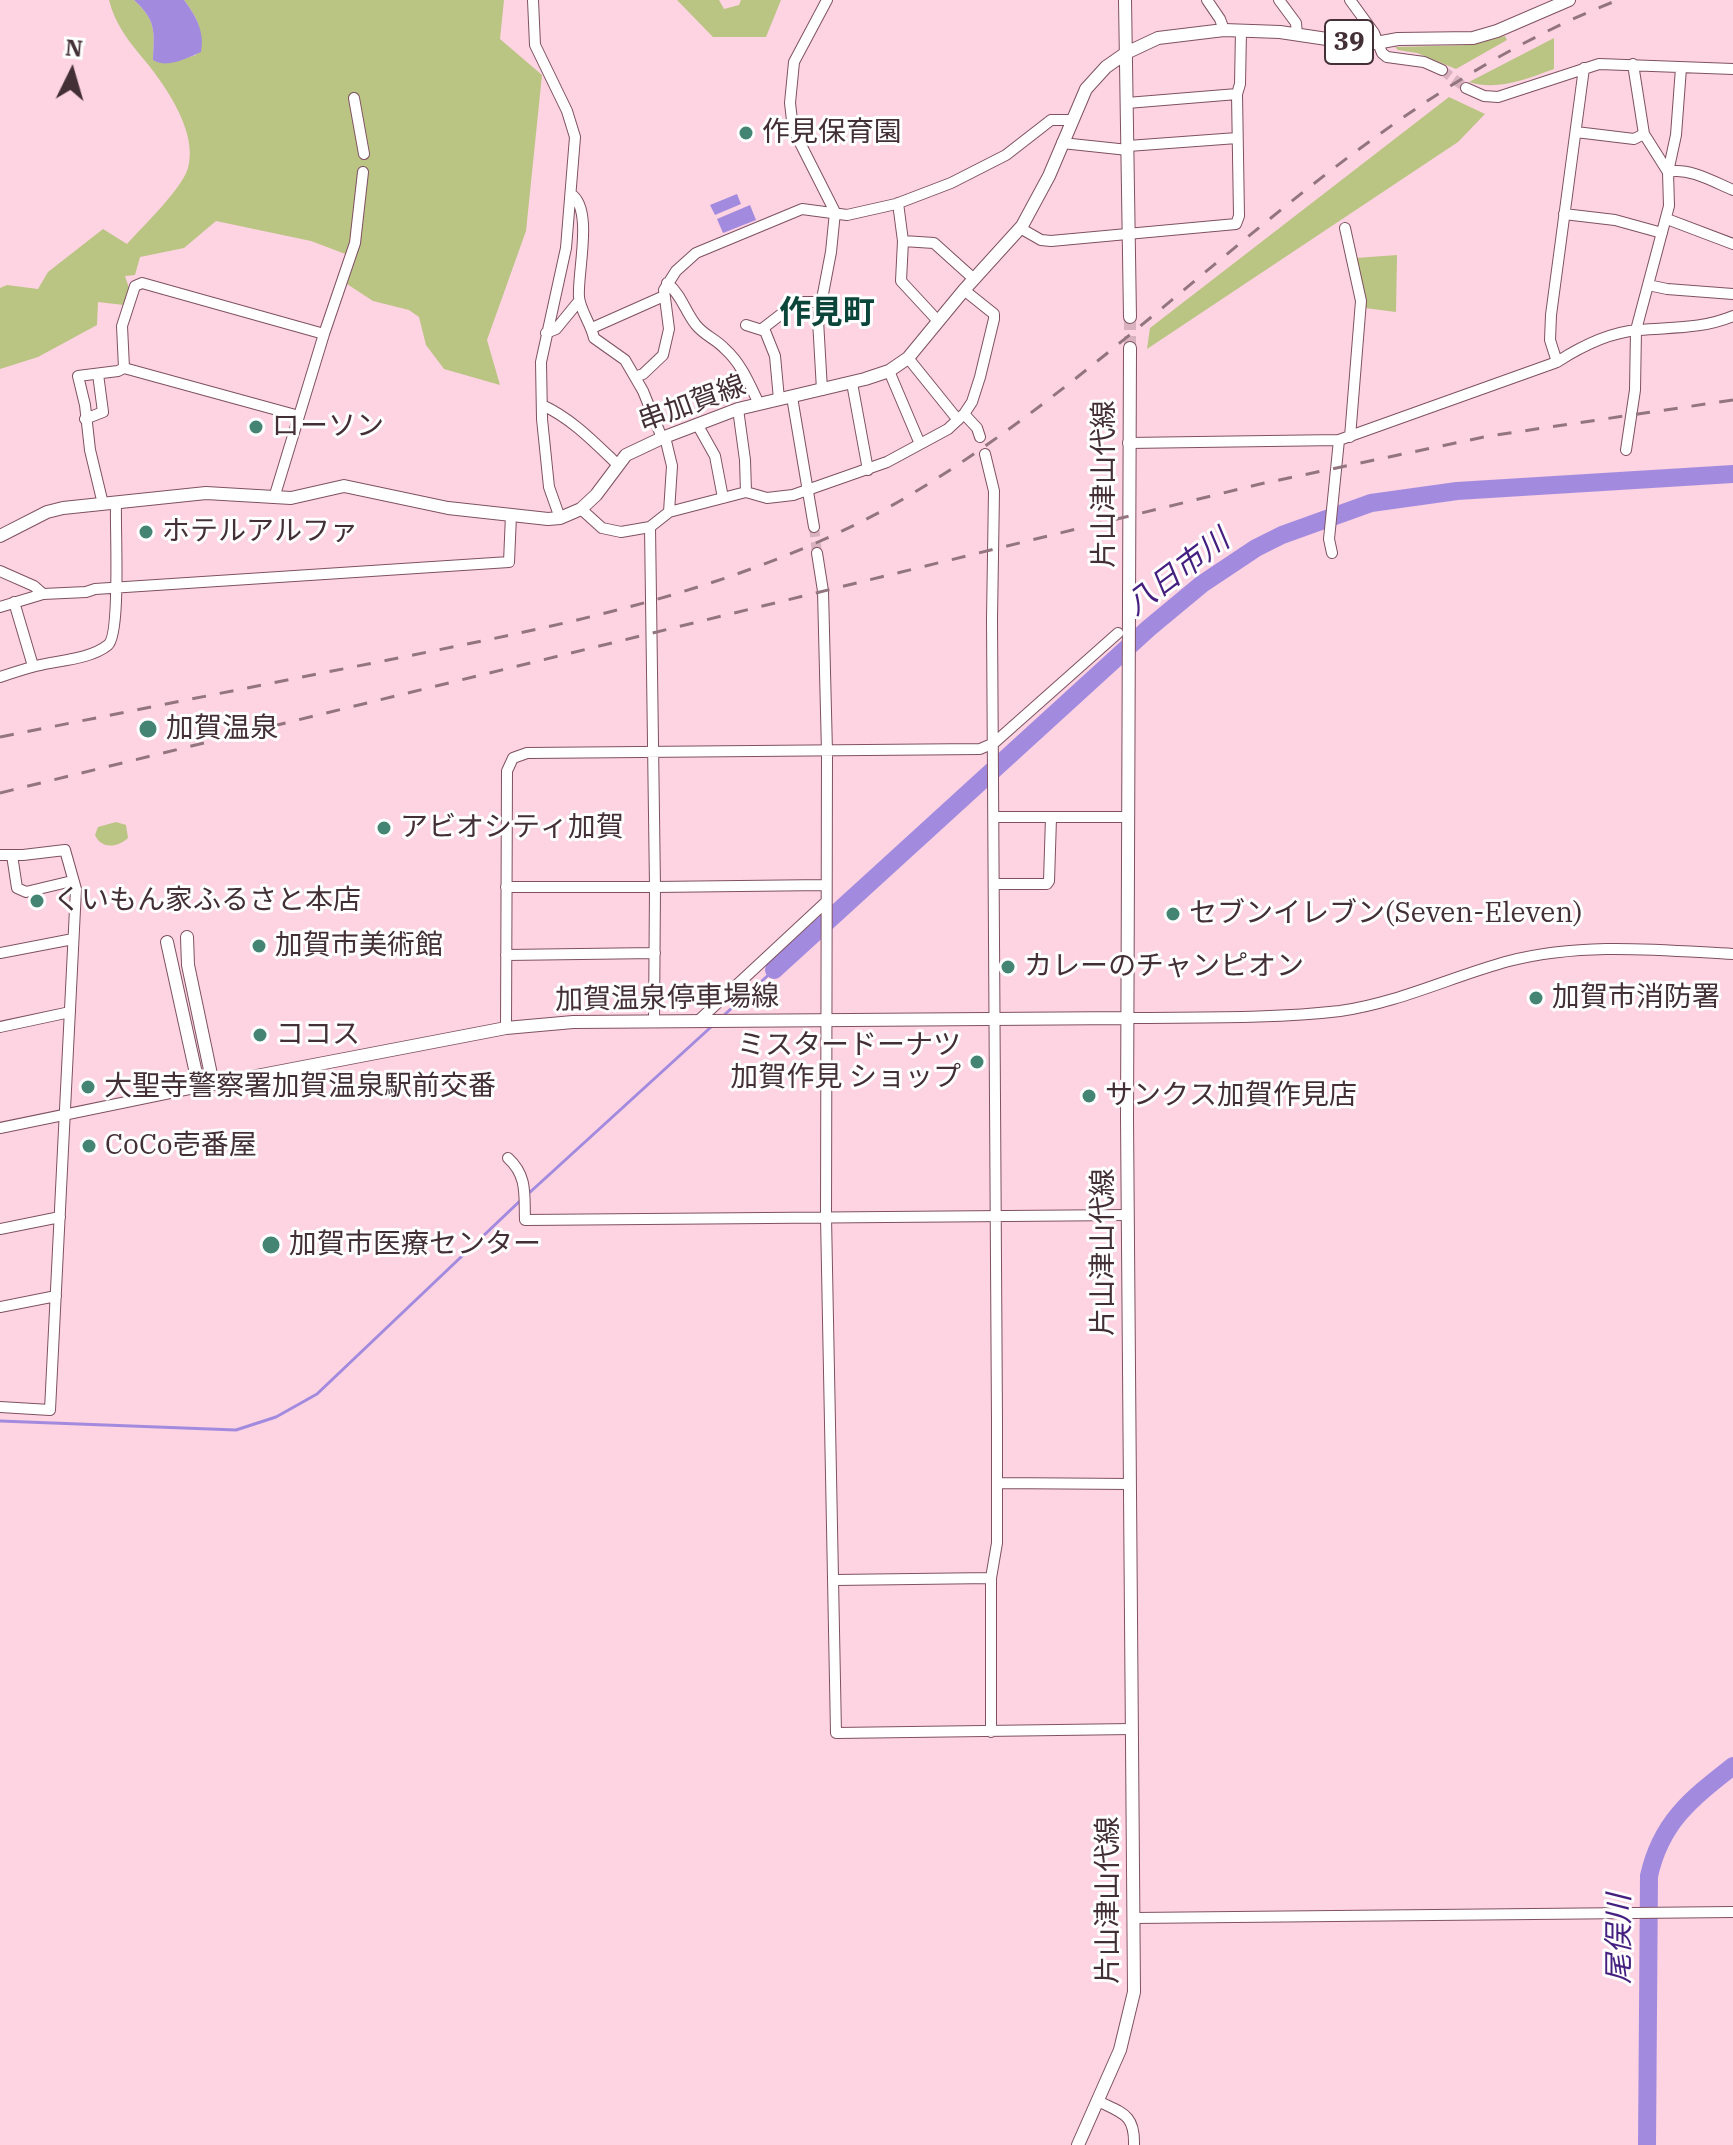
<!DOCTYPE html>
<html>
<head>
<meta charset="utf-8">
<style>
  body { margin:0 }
  #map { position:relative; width:1733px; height:2145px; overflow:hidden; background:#fed3e2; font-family:"IBM Plex Serif",serif }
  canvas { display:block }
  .north { position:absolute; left:32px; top:32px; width:80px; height:80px; -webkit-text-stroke:6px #fff; paint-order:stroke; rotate:5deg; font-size:22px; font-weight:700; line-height:32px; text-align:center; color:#432f36 }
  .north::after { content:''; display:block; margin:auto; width:28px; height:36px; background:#432f36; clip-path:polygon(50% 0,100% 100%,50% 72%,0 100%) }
</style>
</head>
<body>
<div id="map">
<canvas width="1733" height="2145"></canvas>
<div class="north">N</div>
</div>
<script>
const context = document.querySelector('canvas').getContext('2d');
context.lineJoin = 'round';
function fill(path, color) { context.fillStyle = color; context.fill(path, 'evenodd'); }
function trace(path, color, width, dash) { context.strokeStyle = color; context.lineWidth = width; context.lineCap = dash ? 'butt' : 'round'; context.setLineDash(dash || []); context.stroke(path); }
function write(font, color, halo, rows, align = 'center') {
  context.font = font + ' "IBM Plex Serif","Noto Sans JP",serif'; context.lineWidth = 6; context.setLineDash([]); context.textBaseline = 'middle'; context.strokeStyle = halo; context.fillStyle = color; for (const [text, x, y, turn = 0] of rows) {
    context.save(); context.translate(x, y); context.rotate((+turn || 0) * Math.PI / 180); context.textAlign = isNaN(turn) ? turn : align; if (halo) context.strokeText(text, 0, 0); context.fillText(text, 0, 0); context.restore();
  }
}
const green = new Path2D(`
  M109,0H134C157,21 154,32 153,60L173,62L196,55C202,27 200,22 184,0H504L500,39L542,75L526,231L487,340L500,385L444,369L426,345L419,317L409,310L373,301L347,284L356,258L311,241L216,221L184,248L140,257L135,275L125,276L129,288L124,305L98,302L97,325L38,357L0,369V288L7,285L38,289L48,272L103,229L127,244C143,226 182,189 188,168C198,133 167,88 146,62C130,43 115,25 109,0Z
  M677,0H719L724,9L739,5L741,0H781L766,37H713Z
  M1505,36L1507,40L1456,69L1417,53L1398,50L1395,47L1470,45Z
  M1554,38V69C1526,79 1498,91 1469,82Z
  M1449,97L1485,114L1458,142L1147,349L1150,328Z
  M1397,255L1396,312L1365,308L1356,258Z
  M116,822L126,825L128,838C117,848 101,849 95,835L98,827Z`);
const water = new Path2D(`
  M134,0H184C196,16 205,32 201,52C187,58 167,69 153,60C154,32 157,21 134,0Z
  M737,194L741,204L715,215L710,205Z
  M750,205L756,220L723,233L717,219Z`);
const stream = new Path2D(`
  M723,1016L774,970
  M528,1194L711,1027
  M0,1421L236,1430L276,1417L317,1394L522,1199`);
const river = new Path2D(`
  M774,970L1149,628L1202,584L1256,548L1282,535L1371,503L1457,491L1733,474
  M1647,2145L1649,1876C1661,1822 1691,1799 1733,1766`);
const minorTunnel = new Path2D(`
  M1442,70L1466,88
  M814,527L817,553`);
const majorTunnel = new Path2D(`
  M1130,348V317`);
const minor = new Path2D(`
  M533,0L535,45L567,111L575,137L566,248L541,362L542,419L549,487L560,518
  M1207,0L1220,19L1224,30
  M1279,0L1296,23L1297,35
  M1350,0L1374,33L1382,53L1387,57L1424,62L1442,70
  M1633,64L1644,134L1668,172
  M1466,88L1484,96L1498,97L1599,64L1733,69
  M354,98L364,154
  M1127,103L1237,94L1240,84L1241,31
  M1576,132L1634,139L1644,134
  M1062,143L1128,150
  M1128,146L1237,138
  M1668,172C1689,167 1714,182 1733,190
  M571,194C594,209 577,273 579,297C580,310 591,324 594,338L625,360L643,391L662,438
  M898,203L903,241L901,281L938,321
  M1564,214L1615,220L1662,233
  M1667,219L1733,244
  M1020,228L1041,240L1051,241L1236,224L1239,216L1237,94
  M1345,228L1361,301L1350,437
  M903,241L934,243L974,279
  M667,283C681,294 685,311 696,325C705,336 716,339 725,349C741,363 750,385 759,404
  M1648,285L1667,289L1733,294
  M746,325L765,331L775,356L779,399
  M592,328L664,296
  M762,329L797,302H819
  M546,333L556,329L579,301
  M908,358L958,420
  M1557,362L1550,340L1551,315L1584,68
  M124,368L122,326L135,286L142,283L324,334
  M889,371L920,444
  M635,377L643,374L663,355L669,329L664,290L676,271L696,253L802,209L847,215L896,204L951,183L1006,155L1051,120H1071
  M852,383L868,470
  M822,390L818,320L831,252L835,212L793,129L790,103L794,62L827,0
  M792,397L814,527
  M542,405C571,418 594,442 617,464
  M738,409L745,460L746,492
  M964,414L977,428L980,437
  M85,419L103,412L98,374
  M697,424L715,456L723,498
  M665,437L672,466L669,512
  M1128,443L1339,440L1557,362C1580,347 1611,332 1639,330C1672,327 1702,329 1733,316
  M1626,450L1635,390L1636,330L1669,206L1668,172L1676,135L1681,68
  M985,454L994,491L992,619L997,1422V1543L991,1578V1732
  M274,498L324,334L355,243L363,172
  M103,504L90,450L85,405L78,376L118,371L124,368L299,416
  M581,509L602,528L621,532L650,527L669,512L746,492L767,498L793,495L887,462L948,429L964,414L972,402L980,377L994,319V314L964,290
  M650,527L655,887L825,885
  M817,553L823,591L827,752L826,1217L836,1733L1132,1729
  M1332,553L1329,539L1339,440
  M0,571L34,586L43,594
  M14,602L33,666
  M0,607L43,594L86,592L95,589L509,562L511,515
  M0,677C12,673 24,669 36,666C58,660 89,660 108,645C121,634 115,527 116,504
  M995,817H1127
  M0,855H23L65,850L76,889L50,1410L0,1407
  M12,855L17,888L26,892L72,881
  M995,884H1047L1049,881L1051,818
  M506,887H655L654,1022
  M0,953L73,939
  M506,955L655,953
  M1127,1018C1198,1017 1270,1019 1340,1011C1398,1003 1453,976 1509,961C1583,942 1658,950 1733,954
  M697,1022L826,902
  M0,1027L70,1012
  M506,1028L507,771L513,758L527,753L980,749L994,743L1118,633
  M0,1128L199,1087
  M508,1158C528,1176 524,1196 525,1220L1128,1215
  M0,1229L60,1217
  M0,1307L56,1296
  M997,1483L1130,1484
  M835,1580L991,1578
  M1135,1918L1733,1912
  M1098,2101C1122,2113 1135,2114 1134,2145`);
const major = new Path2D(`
  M1125,0L1130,317
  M0,536L47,512L63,508L206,493L291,498L344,486L448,508L548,519L560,518L581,509L596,495L626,455L662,438L738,409L865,379L889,371L908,358L964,290L1022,226L1049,176L1086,89L1106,67L1126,53L1158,38L1224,30L1280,32L1347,42L1376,43L1398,39L1473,38L1497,31L1569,0
  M187,937L188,965L213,1084
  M167,942L199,1087L506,1028L573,1022L1127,1018
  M1078,2145L1120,2050L1134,1992L1127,1118L1130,348`);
const rail = new Path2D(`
  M0,737C131,711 262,685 393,659C562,625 725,594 880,512C930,485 978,452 1024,418C1218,274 1389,89 1618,0
  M0,793L1260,484L1489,436L1733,400`);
const markers = [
  [746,133,8,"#438473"],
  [256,427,8,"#438473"],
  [146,532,8,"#438473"],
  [148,729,10,"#438473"],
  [384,828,8,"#438473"],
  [37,901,8,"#438473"],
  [1173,914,8,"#438473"],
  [259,946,8,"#438473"],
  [1008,967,8,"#438473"],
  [1536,998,8,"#438473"],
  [260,1035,8,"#438473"],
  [977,1062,8,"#438473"],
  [88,1087,8,"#438473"],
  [1089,1096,8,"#438473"],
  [89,1146,8,"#438473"],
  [271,1245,10,"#438473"]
];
const shields = [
  [1349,42,48]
];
const shieldNames = [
  ["39",1349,42]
];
const poiNames = [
  ["作見保育園",762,133],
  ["ローソン",272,427],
  ["ホテルアルファ",162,532],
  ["加賀温泉",166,729],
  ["アビオシティ加賀",400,828],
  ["くいもん家ふるさと本店",53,901],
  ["セブンイレブン(Seven-Eleven)",1189,914],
  ["加賀市美術館",275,946],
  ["カレーのチャンピオン",1024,967],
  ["加賀市消防署",1552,998],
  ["ココス",276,1035],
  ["ミスタードーナツ",961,1046,"right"],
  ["加賀作見 ショップ",961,1078,"right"],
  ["大聖寺警察署加賀温泉駅前交番",104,1087],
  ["サンクス加賀作見店",1105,1096],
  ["CoCo壱番屋",105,1146],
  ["加賀市医療センター",289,1245]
];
const streetNames = [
  ["串加賀線",692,404,-20],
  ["片山津山代線",1105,484,-90],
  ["加賀温泉停車場線",667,999,-1],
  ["片山津山代線",1104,1252,-90],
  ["片山津山代線",1109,1900,-90]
];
const waterNames = [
  ["八日市川",1178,573,-37],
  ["尾俣川",1620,1939,-90]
];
const quarterNames = [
  ["作見町",827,314]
];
fill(green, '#bac483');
fill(water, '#a28bdf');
trace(stream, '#a28bdf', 3);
trace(river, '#a28bdf', 18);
trace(minorTunnel, '#d9b2c0', 10, [10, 5]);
trace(majorTunnel, '#d9b2c0', 12, [12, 6]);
trace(minor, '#7f5162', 12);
trace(major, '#7f5162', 14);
trace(minor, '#fff', 10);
trace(major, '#fff', 12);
trace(rail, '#937580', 3, [14, 14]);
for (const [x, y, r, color] of markers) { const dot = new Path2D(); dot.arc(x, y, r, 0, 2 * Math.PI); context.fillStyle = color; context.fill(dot); trace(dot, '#fff', 3); }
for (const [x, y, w] of shields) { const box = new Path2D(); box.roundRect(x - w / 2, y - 22, w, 44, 6); context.fillStyle = '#fff'; context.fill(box); trace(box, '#432f36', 2); }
write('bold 26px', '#432f36', null, shieldNames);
write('28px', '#432f36', '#fff', poiNames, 'left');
write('28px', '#432f36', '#fff', streetNames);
write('italic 30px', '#451f80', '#fff', waterNames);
write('bold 32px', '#0c4539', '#fff', quarterNames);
</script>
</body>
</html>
